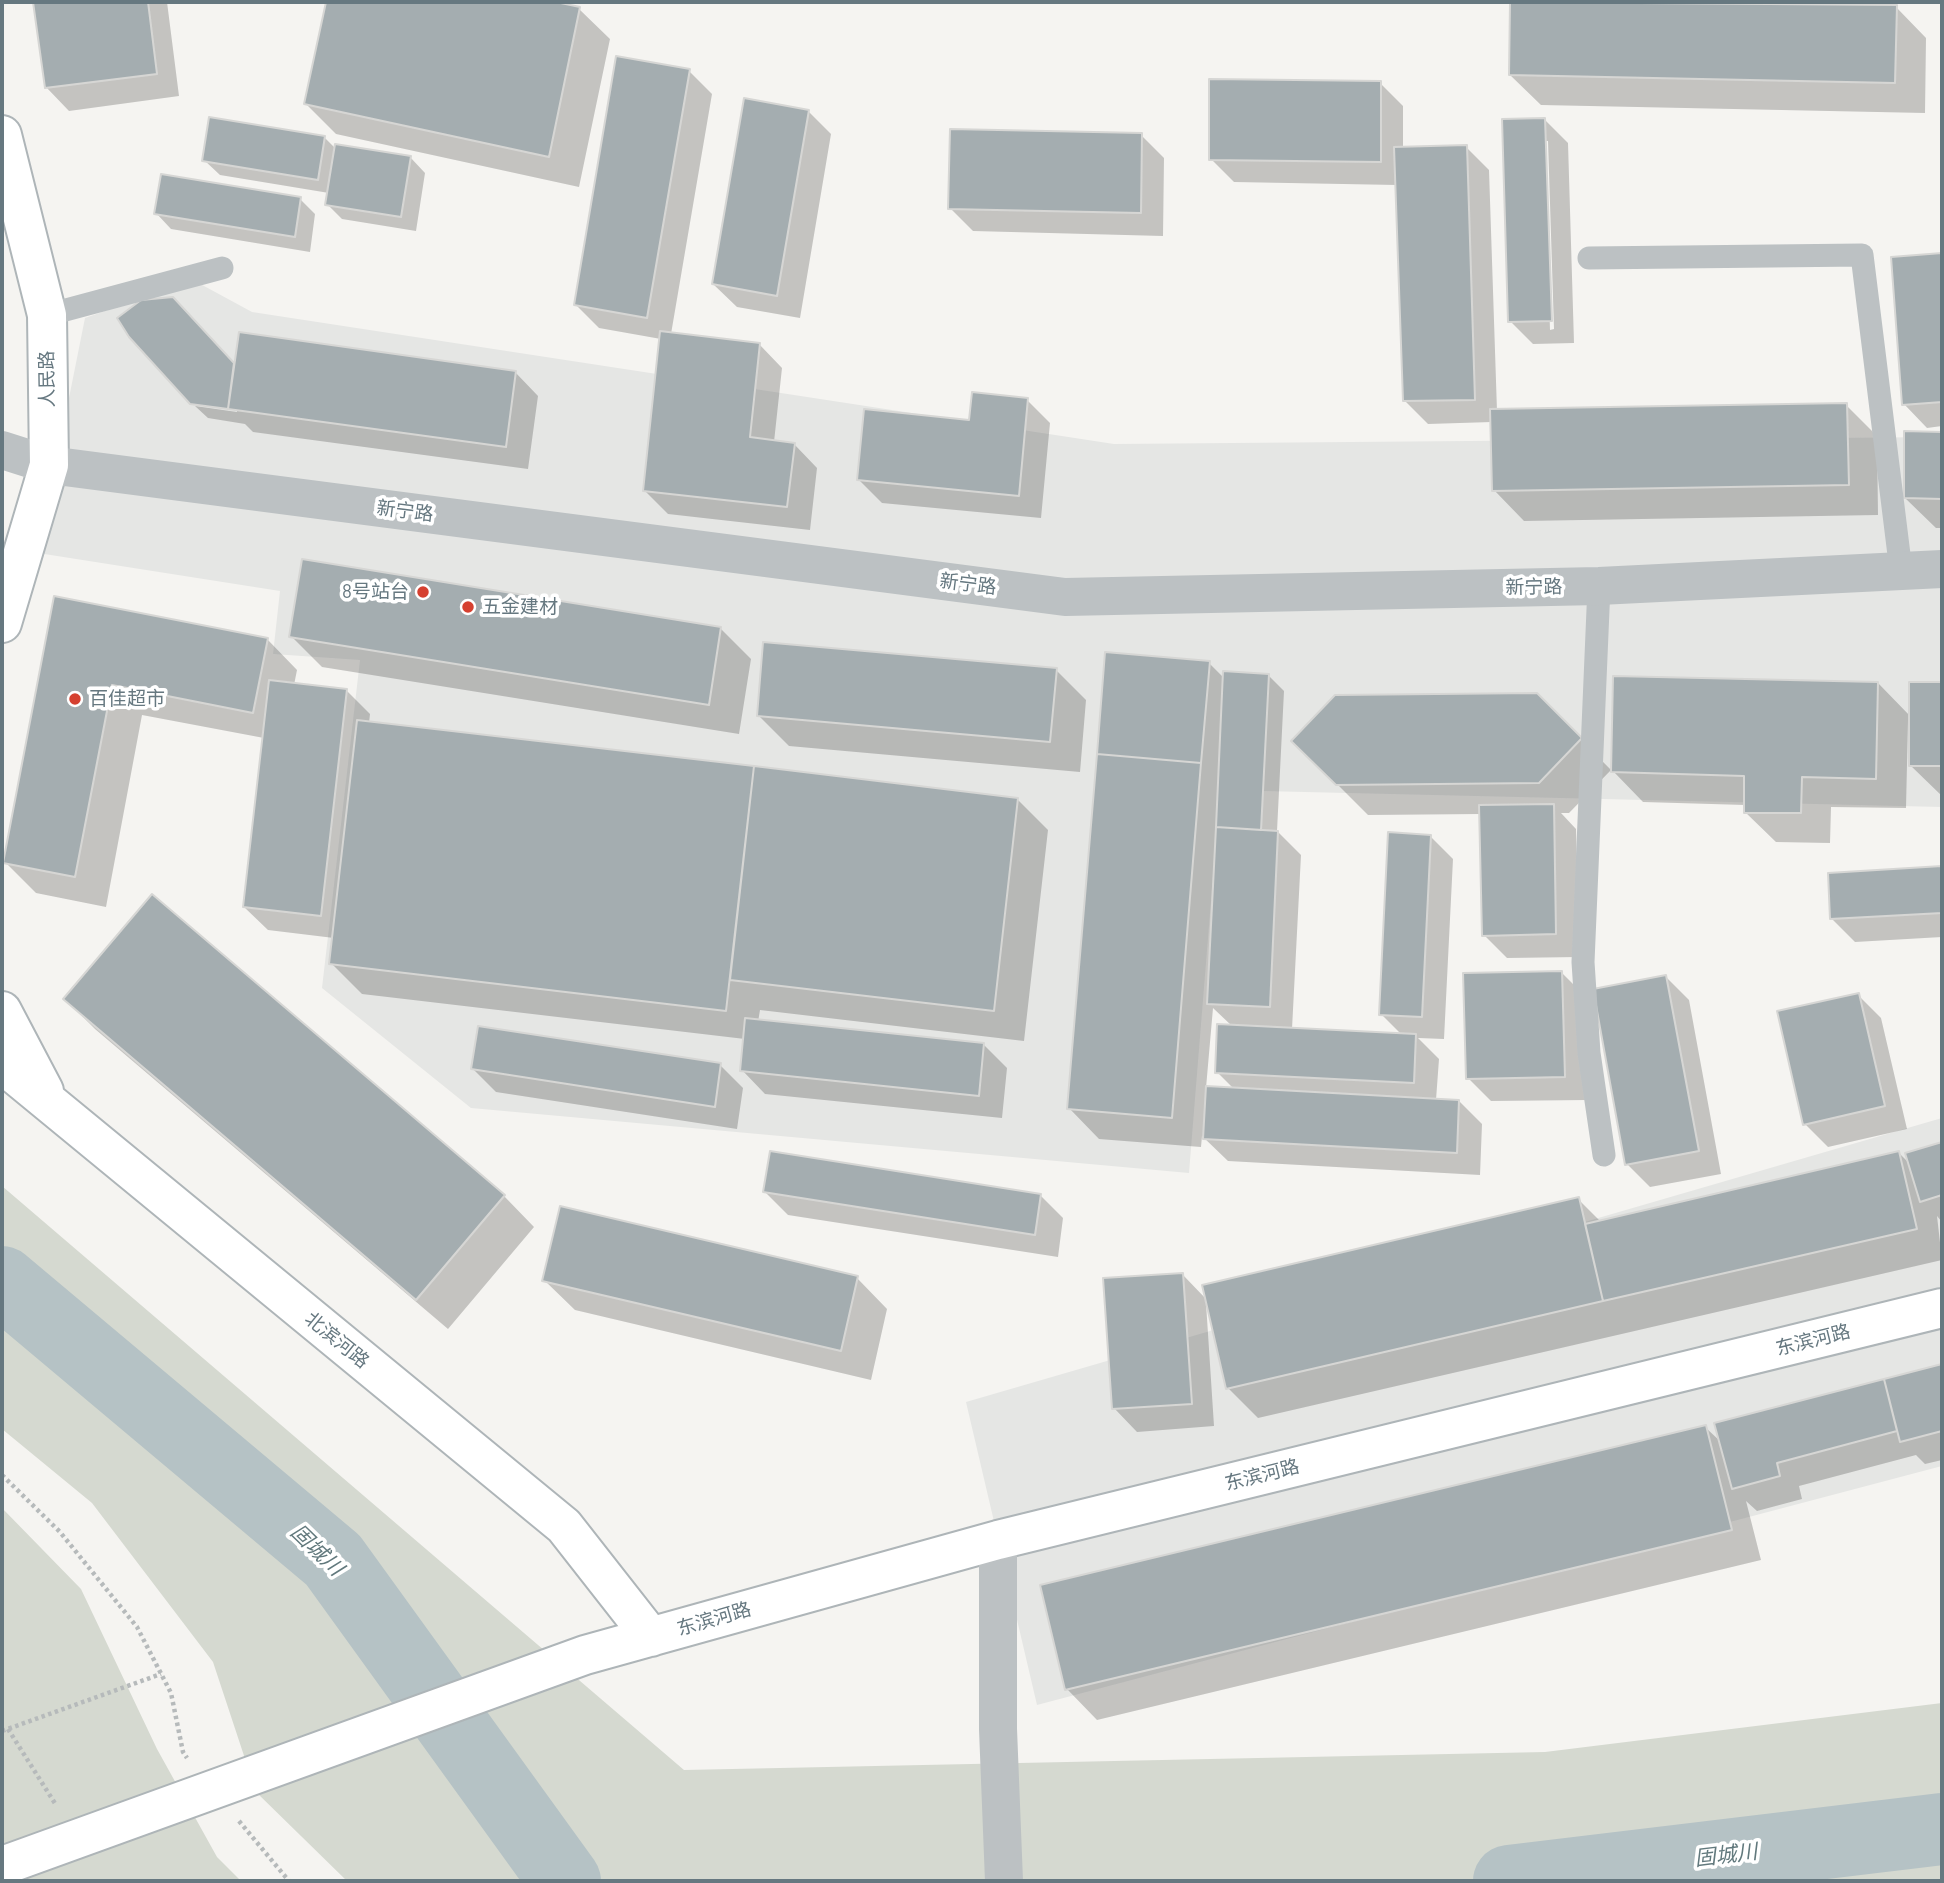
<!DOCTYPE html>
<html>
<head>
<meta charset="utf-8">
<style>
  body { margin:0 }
  #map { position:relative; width:1944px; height:1883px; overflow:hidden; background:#f5f4f1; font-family:Barlow,sans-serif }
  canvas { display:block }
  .frame { position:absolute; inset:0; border:4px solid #667880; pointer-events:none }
</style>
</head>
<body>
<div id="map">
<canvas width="1944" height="1883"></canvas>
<div class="frame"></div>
</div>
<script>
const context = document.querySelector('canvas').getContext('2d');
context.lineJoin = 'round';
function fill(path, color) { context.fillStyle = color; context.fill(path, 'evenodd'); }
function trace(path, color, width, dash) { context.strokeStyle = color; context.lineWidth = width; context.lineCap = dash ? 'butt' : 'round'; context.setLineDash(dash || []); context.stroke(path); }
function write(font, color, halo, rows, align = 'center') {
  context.font = font + ' Barlow,"Noto Sans SC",sans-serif'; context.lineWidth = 7; context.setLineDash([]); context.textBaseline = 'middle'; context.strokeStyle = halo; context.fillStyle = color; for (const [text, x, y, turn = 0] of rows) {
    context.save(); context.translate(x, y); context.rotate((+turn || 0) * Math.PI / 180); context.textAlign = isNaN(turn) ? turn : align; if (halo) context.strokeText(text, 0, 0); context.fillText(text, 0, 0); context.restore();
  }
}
const built = new Path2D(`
  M193,280L252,312L1114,444L1942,437V807L1220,790L1189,1173L471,1108L322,988L360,660L273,654L280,591L38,553L85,318Z
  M1942,1118V1466L1037,1705L966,1402Z`);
const green = new Path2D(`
  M2,1186L684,1770L1545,1752L1942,1703V1881H347L256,1792L213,1662L92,1503L2,1429Z
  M2,1508L81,1589L157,1749L217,1857L241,1881H2Z`);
const shadow = new Path2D(`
  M35,2H167L179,96L69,111L46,87Z
  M327,2H547L579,9L610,39L579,187L336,134L306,104Z
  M1512,2L1896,7L1926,38L1925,113L1541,105L1510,75Z
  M689,71L712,94L671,334L759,344L782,368L774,442L794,444L817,468L810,530L668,514L645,491L661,339L599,328L576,305Z
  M1380,83L1403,106V149L1466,147L1489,170L1497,411L1846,405L1877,436L1878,515L1524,521L1494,490L1492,422L1428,424L1405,401L1397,185L1234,182L1211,159Z
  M808,111L831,134L800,318L737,307L713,284Z
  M1545,120L1568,143L1574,343L1533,344L1510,321ZM1544,141H1548L1554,329L1550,330Z
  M1141,135L1164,158L1163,236L973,231L950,208Z
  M324,137L336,149L410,157L425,173L416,231L342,219L327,204L329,193L220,175L204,160Z
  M300,199L315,214L310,252L171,229L156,213Z
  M1942,255V426L1927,428L1904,404L1893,258Z
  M188,315L236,366L515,372L538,396L528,469L253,432L245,424L208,418L195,406L237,412V409L191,402Z
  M1027,400L1050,423L1041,518L882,503L859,480L970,422Z
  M1906,433L1942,434V528H1936L1905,498Z
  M55,598L267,639L297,670L294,685L347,691L370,714L369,723L1017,799L1048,830L1024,1041L760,1010L758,1022L984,1045L1007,1068L1002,1118L765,1094L742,1070L745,1039L362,994L331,963L334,938L268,930L244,907L264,738L142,715L106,907L36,893L5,862Z
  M721,629L751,659L739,734L322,667L291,636Z
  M1209,663L1224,678L1268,675L1284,691L1277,831L1301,855L1292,1029L1402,1035L1381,1014L1430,836L1453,859L1444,1039L1418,1038L1439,1059L1436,1100L1459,1101L1482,1124L1480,1175L1228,1161L1202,1136L1201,1147L1099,1139L1069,1108ZM1213,1008L1232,1026L1217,1072L1234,1089L1206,1088Z
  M1056,670L1086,700L1080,772L789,746L759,716Z
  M1878,683L1911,717V683H1942V796L1911,766V721H1908L1906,808L1831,807L1830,843L1776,842L1745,812V805L1643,802L1613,771Z
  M1537,695L1611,770L1569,813H1561L1576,829L1579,957L1507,958L1484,935L1481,814L1368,815L1294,741Z
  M1942,868V937L1855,942L1832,919L1830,874Z
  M152,897L504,1196L534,1227L448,1329L95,1029L65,999Z
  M1562,973L1585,996L1588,1100L1491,1101L1468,1078Z
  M1666,977L1689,1000L1721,1174L1650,1187L1627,1164Z
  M1858,995L1881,1018L1907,1129L1828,1147L1805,1124Z
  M720,1065L743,1088L737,1129L496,1092L473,1069Z
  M1942,1144V1222L1937,1216L1942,1260L1258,1418L1228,1388L1206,1303L1214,1426L1137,1432L1114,1408L1183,1275L1207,1300L1578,1199L1601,1222L1899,1153L1911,1165L1908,1154Z
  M765,1192L1040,1195L1063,1218L1058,1257L788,1215Z
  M857,1278L887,1309L871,1380L575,1310L544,1280Z
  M1942,1366V1460L1925,1464L1916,1455L1799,1486L1802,1499L1757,1511L1746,1501L1761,1560L1097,1720L1067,1689L1705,1427L1722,1443L1717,1425Z`);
const river = new Path2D(`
  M2,1282L333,1560L565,1881
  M1509,1881L1942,1829`);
const building = new Path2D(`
  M33,2H148L157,74L45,88Z
  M326,2H556L580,7L549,157L304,104Z
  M1510,2L1897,5L1895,83L1509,75Z
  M616,56L690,69L647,318L574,305Z
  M1209,79L1381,81V162L1209,160Z
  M744,98L809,110L777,296L712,284Z
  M209,117L325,136L318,180L202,161Z
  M1545,118L1552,321L1508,322L1502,119Z
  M950,129L1142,133L1141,213L948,209Z
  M335,144L411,156L401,217L325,205Z
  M1467,145L1475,400L1403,401L1394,147Z
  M161,174L301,197L295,237L154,214Z
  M1942,253V402L1902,405L1891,257Z
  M173,297L234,363L228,409L190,404L129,337L117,318L141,300Z
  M660,331L760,343L750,437L795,443L787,507L643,491Z
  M239,332L516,371L506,447L228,409Z
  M972,392L1028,398L1019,496L857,480L864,409L969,420Z
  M1847,403L1849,485L1492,491L1490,409Z
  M1904,431L1942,432V499L1904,498Z
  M302,559L721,627L709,705L289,637Z
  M54,596L268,638L253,713L112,685L75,877L3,863Z
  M763,642L1057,668L1050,742L757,716Z
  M1105,652L1210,661L1201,763L1097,754Z
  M1223,671L1269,674L1261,830L1216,827Z
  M1613,676L1878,682L1876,779L1802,777L1801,813H1744V776L1611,772Z
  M269,680L347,689L321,916L243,907Z
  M1909,682H1942V766H1909Z
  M1537,693L1582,738L1539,783L1336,785L1291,741L1335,695Z
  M357,720L754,766L726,1011L329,964Z
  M1097,754L1201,763L1172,1118L1067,1109Z
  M754,766L1018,798L994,1011L730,980Z
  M1554,804L1556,934L1482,936L1479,805Z
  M1216,827L1278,831L1270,1007L1207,1004Z
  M1388,832L1431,835L1422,1017L1379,1015Z
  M1942,866V913L1830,919L1828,873Z
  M152,894L505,1195L416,1300L63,999Z
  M1562,971L1565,1077L1466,1079L1463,973Z
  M1666,975L1699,1151L1625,1165L1593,989Z
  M1859,993L1885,1106L1803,1125L1777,1011Z
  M745,1018L984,1043L979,1096L740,1071Z
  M1217,1024L1416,1034L1414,1083L1215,1073Z
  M478,1026L721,1063L715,1107L471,1069Z
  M1206,1086L1459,1100L1457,1153L1203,1139Z
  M1942,1142V1195L1920,1202L1905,1153Z
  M770,1151L1041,1194L1035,1235L763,1192Z
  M1899,1151L1917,1229L1603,1301L1585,1224Z
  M1579,1197L1603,1301L1226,1389L1202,1285Z
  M560,1206L858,1276L841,1351L542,1281Z
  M1183,1273L1192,1404L1112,1409L1103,1278Z
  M1942,1364V1431L1900,1442L1884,1379Z
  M1884,1379L1897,1431L1777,1463L1780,1476L1732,1489L1714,1423Z
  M1706,1425L1732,1530L1065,1690L1040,1585Z`);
const path = new Path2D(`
  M2,1475L60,1532L137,1627L171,1693L183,1752L187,1758
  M8,1729L56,1805
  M2,1731L161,1674
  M239,1821L289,1881`);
const service = new Path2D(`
  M1589,258L1862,255L1901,571
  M47,315L222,268
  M1599,586L1583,962L1589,1053L1604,1155`);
const minor = new Path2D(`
  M998,1540V1729L1004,1881`);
const tertiary = new Path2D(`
  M2,450L49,465L1065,597L1599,586L1942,569`);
const secondary = new Path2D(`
  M2,135L47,315L49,465L2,623
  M2,1011L44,1091
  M2,1064L564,1526L651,1637
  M2,1866L585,1655L998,1540L1942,1308`);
const markers = [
  [423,592,7,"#d54030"],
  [468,607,7,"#d54030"],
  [75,699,7,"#d54030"]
];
const streetNames = [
  ["人民路",47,379,-91],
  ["新宁路",405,511,7],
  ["新宁路",968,584,7],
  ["新宁路",1534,587,-1],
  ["北滨河路",337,1340,39],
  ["东滨河路",1813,1340,-14],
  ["东滨河路",1262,1475,-14],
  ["东滨河路",714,1619,-16]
];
const poiNames = [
  ["8号站台",409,592,"right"],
  ["五金建材",482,607],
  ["百佳超市",89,699]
];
const waterNames = [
  ["固城川",317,1550,44],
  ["固城川",1726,1855,-7]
];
fill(built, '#e5e6e4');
fill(green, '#d5d9d0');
fill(shadow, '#0003');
trace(river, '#b5c2c5', 72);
fill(building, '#a4adb0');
trace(building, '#d6d6d4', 2);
trace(secondary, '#aeb5b8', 42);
trace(path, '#b6babb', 4.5, [3.5, 3.5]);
trace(service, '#bcc1c3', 23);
trace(minor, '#bcc1c3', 38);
trace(tertiary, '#bcc1c3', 38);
trace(secondary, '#fff', 38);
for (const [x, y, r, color] of markers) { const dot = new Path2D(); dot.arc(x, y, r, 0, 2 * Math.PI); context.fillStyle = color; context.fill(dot); trace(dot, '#fff', 2.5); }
write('19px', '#667880', '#fff', streetNames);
write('19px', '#667880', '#fff', poiNames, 'left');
write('italic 21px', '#62797d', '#fff', waterNames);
</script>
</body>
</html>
